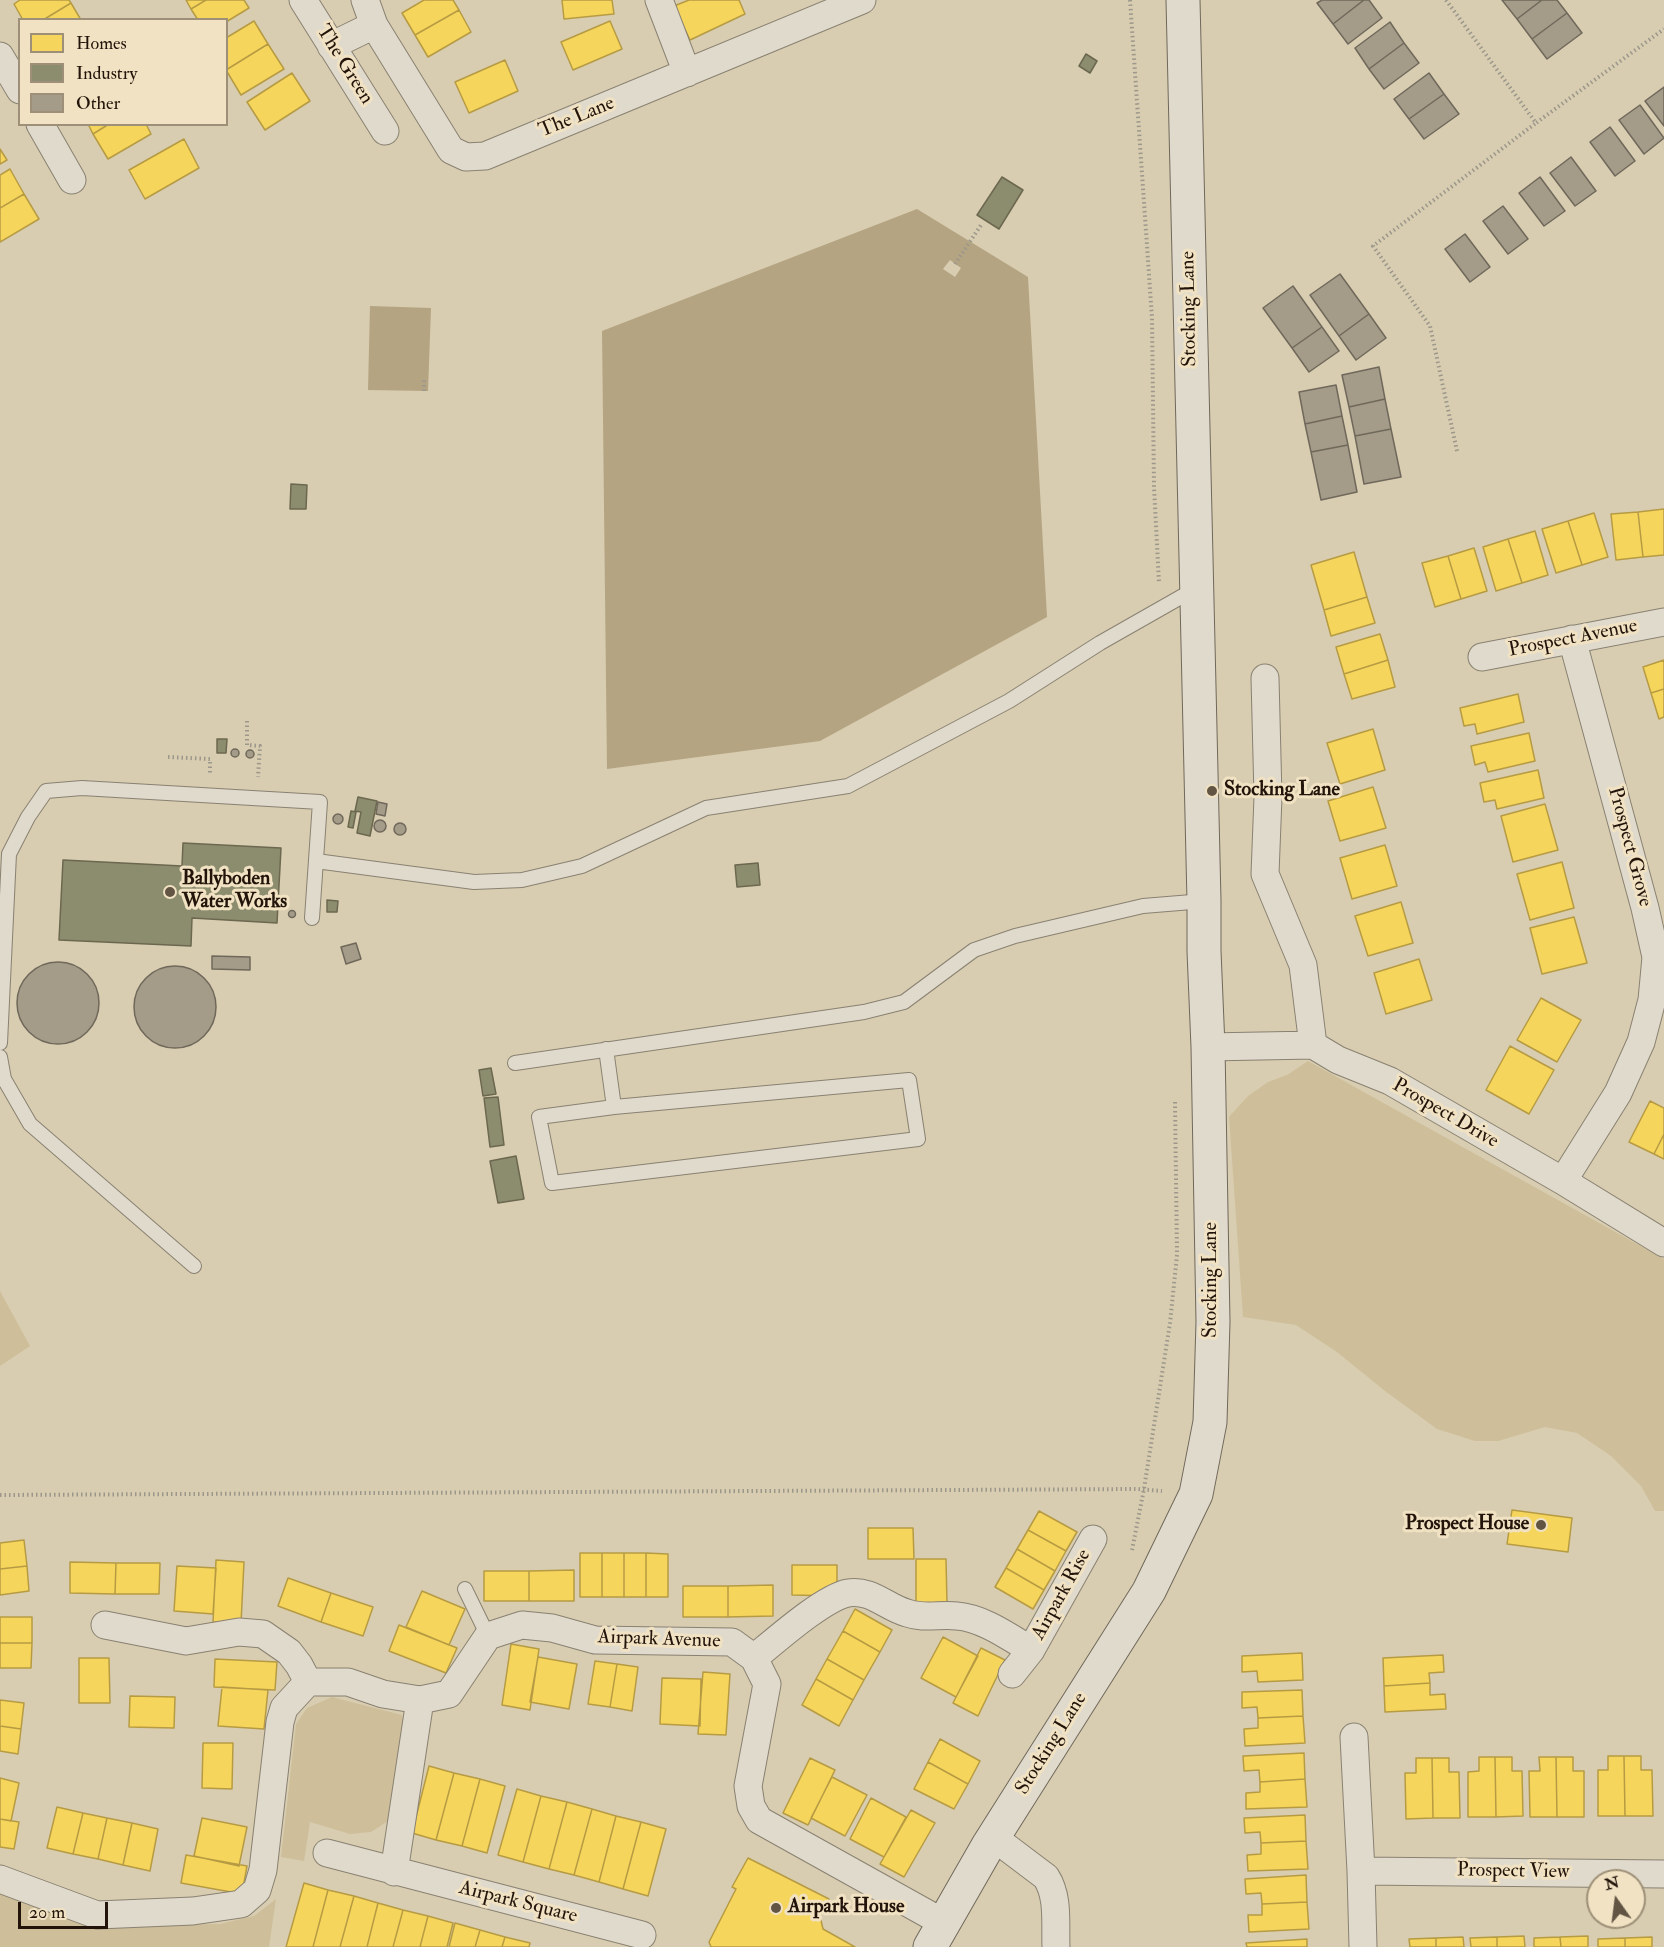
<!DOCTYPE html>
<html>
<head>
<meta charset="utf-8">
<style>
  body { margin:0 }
  #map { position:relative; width:1664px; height:1947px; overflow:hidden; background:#d8cdb1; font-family:"IM FELL Double Pica",serif }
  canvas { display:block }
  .legend { position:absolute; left:18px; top:18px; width:210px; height:108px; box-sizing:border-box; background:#f0e2c2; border:2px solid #9e9078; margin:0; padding:8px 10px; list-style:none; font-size:18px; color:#22140a }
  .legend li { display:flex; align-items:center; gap:12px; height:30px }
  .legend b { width:30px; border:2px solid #9e9078 }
  .north { position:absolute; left:1586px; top:1869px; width:60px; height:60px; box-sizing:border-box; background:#f0e2c2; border:2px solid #9e9078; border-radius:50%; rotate:346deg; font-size:16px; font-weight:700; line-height:24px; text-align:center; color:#22140a }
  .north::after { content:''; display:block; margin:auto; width:21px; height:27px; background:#625544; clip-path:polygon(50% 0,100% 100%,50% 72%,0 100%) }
  .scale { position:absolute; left:18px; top:1902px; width:90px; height:27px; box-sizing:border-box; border:3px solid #22140a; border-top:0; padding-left:8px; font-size:18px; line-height:21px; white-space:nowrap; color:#22140a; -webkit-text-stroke:4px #f0e2c2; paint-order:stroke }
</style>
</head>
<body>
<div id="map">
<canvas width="1664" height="1947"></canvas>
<ul class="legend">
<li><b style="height:16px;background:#f6d55c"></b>Homes</li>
<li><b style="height:16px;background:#8c8c6e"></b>Industry</li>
<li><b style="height:16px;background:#a49c89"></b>Other</li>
</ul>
<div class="north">N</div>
<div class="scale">20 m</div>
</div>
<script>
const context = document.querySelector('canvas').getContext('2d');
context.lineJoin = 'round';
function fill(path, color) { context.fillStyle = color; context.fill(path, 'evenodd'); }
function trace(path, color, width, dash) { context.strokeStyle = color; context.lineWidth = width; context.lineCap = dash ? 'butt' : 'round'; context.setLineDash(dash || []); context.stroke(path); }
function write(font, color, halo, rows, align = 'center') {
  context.font = font + ' "IM FELL Double Pica",serif'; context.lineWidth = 6; context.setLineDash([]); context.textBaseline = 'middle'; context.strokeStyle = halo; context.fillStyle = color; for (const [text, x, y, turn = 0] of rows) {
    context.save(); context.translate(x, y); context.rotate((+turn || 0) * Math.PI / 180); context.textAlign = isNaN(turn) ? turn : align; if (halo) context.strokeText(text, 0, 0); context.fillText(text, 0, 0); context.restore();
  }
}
const green = new Path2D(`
  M1308,1061L1664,1259V1511H1655L1641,1486L1611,1456L1577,1433L1545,1427L1498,1441H1475L1437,1429L1385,1391L1337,1352L1296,1325L1243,1317L1229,1117L1248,1096L1268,1082L1287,1075Z
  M0,1291L30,1346L0,1366Z
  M332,1697L402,1715L404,1737L388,1821L371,1832L350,1834L310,1822L304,1861L281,1857L296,1724L307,1708Z
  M0,1886L84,1925L220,1924L254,1916L276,1899L269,1947H0Z`);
const water = new Path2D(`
  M917,209L1028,277L1047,617L820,741L607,769L602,331ZM950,260L961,268L955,277L943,269Z
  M370,306L431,308L428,391L368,390Z`);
const homes = new Path2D(`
  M20,0H69L71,3L43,20H23L14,4Z
  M186,0H206L191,9Z
  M206,0H244L249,8L226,22V20H198L191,9Z
  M424,0H453L459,10L415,35L402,13Z
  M562,0H612L614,14L564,19Z
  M689,0H739L745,14L690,40L674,6Z
  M71,3L81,20H43Z
  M459,10L471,32L428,57L415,35Z
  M254,21L268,44L226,70V38Z
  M610,21L622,49L573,70L561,42Z
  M268,44L284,69L241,95L226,70Z
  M505,60L518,91L469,113L455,82Z
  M292,73L310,101L265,130L247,102Z
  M88,124H109L93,134Z
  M109,124H146L151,134L108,159L93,134Z
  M184,139L199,168L145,199L129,170Z
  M0,149L7,160L0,164Z
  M10,169L24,194L0,208V175Z
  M24,194L39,219L0,242V208Z
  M1664,509V555L1643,557L1638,512Z
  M1638,512L1643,557L1616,560L1611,514Z
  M1594,513L1608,557L1582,565L1568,521Z
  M1568,521L1582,565L1556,573L1542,529Z
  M1535,531L1548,575L1522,583L1508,539Z
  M1508,539L1522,583L1496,591L1483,547Z
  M1474,548L1487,591L1461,599L1448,556Z
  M1354,552L1367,597L1324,610L1311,565Z
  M1448,556L1461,599L1435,607L1422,563Z
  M1367,597L1375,623L1331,636L1324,610Z
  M1380,634L1388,660L1344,674L1336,647Z
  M1388,660L1395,687L1352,699L1344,674Z
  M1664,660V689L1651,693L1643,667Z
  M1664,689V717L1659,719L1651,693Z
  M1518,694L1524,722L1477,734L1475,724L1464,726L1460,708Z
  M1373,729L1385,770L1340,784L1327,743Z
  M1529,733L1535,761L1488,772L1485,762L1475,765L1471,746Z
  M1538,770L1544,798L1497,809L1495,800L1484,802L1480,783Z
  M1373,787L1386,828L1340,841L1328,801Z
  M1545,804L1558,850L1513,862L1501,816Z
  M1385,845L1397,886L1352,899L1340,858Z
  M1562,862L1574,908L1530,920L1517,874Z
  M1401,902L1413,943L1368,956L1355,916Z
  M1574,917L1587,963L1542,974L1530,928Z
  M1419,959L1432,1000L1386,1014L1374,973Z
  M1541,998L1581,1020L1557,1062L1517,1040Z
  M1510,1046L1554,1070L1529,1114L1486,1090Z
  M1650,1101L1664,1108V1134L1654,1154L1629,1142Z
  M1664,1134V1159L1654,1154Z
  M1512,1510L1572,1518L1568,1552L1507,1544Z
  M1039,1511L1077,1532L1066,1551L1028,1530Z
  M868,1528H913L914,1559H868Z
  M1028,1530L1066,1551L1055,1571L1017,1549Z
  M24,1540L27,1566L0,1569V1543Z
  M1017,1549L1055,1571L1044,1590L1006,1568Z
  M580,1553H602V1597H580Z
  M602,1553H624V1597H602Z
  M624,1553H646V1597H624Z
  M646,1553L668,1554V1597H646Z
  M916,1559H946L947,1604H916Z
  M216,1560L244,1562L241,1623L213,1622Z
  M70,1562L116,1563L115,1594L70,1593Z
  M116,1563H160L159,1594H115Z
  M792,1565H837V1596L792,1595Z
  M27,1566L29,1591L0,1595V1569Z
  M177,1566L216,1568L213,1614L174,1611Z
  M1006,1568L1044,1590L1033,1609L995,1587Z
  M574,1570V1601H529V1571Z
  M484,1571H529V1601H484Z
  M288,1578L331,1593L321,1622L278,1606Z
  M773,1585V1616L728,1617V1586Z
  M683,1586H728V1617H683Z
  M422,1591L465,1609L449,1645L406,1627Z
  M331,1593L373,1607L363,1636L321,1622Z
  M855,1609L892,1630L880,1652L843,1631Z
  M0,1617H32V1643H0Z
  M399,1625L457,1648L446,1673L389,1651Z
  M843,1631L880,1652L864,1680L827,1659Z
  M943,1637L978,1656L956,1697L921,1678Z
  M0,1643H32L31,1668H0Z
  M511,1644L539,1649L530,1710L502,1705Z
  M981,1648L1005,1660L978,1716L953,1703Z
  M1302,1653L1303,1680L1258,1682L1257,1671L1242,1672V1656Z
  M1443,1655L1444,1672L1429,1673L1430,1683L1384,1686L1383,1658Z
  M538,1657L577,1664L569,1709L530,1702Z
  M79,1658H109L110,1703H79Z
  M215,1659L277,1662L275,1690L214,1687Z
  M827,1659L864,1680L853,1700L816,1679Z
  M595,1661L617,1664L610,1707L588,1704Z
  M617,1664L638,1667L632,1711L610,1707Z
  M703,1672L730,1674L726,1735L698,1734Z
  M662,1678L701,1679L700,1726L660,1724Z
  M816,1679L853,1700L839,1726L802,1705Z
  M1430,1683V1695L1445,1694L1446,1709L1385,1712L1384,1686Z
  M222,1687L268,1690L264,1729L218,1726Z
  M1302,1690L1303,1716L1258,1718L1257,1707L1242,1708V1692Z
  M130,1696L175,1697L174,1728L129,1727Z
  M0,1700L24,1703L21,1729L0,1726Z
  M1303,1716L1305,1743L1245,1746L1244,1729L1258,1728V1718Z
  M0,1726L21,1729L18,1754L0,1751Z
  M940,1739L980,1761L968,1784L928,1762Z
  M203,1743H233L232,1789L202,1788Z
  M1304,1753L1305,1779L1260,1782L1259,1770L1244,1771L1243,1756Z
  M1608,1756H1624L1625,1816H1598V1770H1608Z
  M1624,1756H1641V1770H1652L1653,1816H1625Z
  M1479,1757H1495L1496,1817H1468V1772L1479,1771Z
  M1495,1757H1512V1771H1522L1523,1816L1496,1817Z
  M1539,1757H1556L1557,1817H1530L1529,1771H1540Z
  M1556,1757H1573V1771H1584V1817H1557Z
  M810,1758L835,1770L808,1825L783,1813Z
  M1416,1758H1432L1433,1818L1406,1819L1405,1773H1416Z
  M1432,1758H1449V1772H1459L1460,1818H1433Z
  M928,1762L968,1784L954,1809L914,1789Z
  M429,1766L454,1773L436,1840L412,1833Z
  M454,1773L480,1779L462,1846L436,1840Z
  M832,1777L867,1795L845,1836L811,1818Z
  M0,1778L19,1783L11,1821L0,1819Z
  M480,1779L505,1786L487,1853L462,1846Z
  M1305,1779L1307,1807L1246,1809V1793L1260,1792V1782Z
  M517,1789L541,1796L523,1862L498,1855Z
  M541,1796L567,1802L549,1869L523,1862Z
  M871,1798L906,1817L884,1857L850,1839Z
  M567,1802L592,1809L574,1875L549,1869Z
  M57,1807L83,1813L73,1854L47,1848Z
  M592,1809L616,1816L599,1882L574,1875Z
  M911,1810L935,1823L904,1877L880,1864Z
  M83,1813L107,1818L98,1859L73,1854Z
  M1305,1815L1306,1841L1261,1843L1260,1832L1245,1833L1244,1818Z
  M616,1816L641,1822L623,1889L599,1882Z
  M107,1818L132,1823L123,1865L98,1859Z
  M202,1818L247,1827L239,1866L194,1856Z
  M0,1819L19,1822L14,1849L0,1847Z
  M641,1822L666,1829L648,1896L623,1889Z
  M132,1823L158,1829L150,1871L123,1865Z
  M1306,1841L1308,1869L1248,1871L1247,1855L1261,1854V1843Z
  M186,1855L247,1866L242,1894L181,1883Z
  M748,1858L829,1899L820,1916L823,1929L855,1947H711L709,1942L736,1889L732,1887Z
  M1306,1875L1307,1902L1262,1904L1261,1893L1246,1894L1245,1879Z
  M304,1883L328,1890L313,1947H286Z
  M328,1890L354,1896L340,1947H313Z
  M354,1896L378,1903L367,1947H340Z
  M1307,1902L1309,1929L1249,1932L1248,1915H1262V1904Z
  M378,1903L403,1910L393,1947H367Z
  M403,1910L428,1916L420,1947H393Z
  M428,1916L453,1923L447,1947H420Z
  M455,1923L480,1930L475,1947H449Z
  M480,1930L505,1937L502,1947H475Z
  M1524,1936L1525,1947H1497V1937Z
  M1588,1936V1947H1561L1560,1937Z
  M505,1937L530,1943L529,1947H502Z
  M1463,1937L1464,1947H1436V1938Z
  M1497,1937V1947H1471L1470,1938Z
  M1560,1937L1561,1947H1534V1938Z
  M1652,1937V1947H1625V1938Z
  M1436,1938V1947H1410L1409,1939Z
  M1625,1938V1947H1598V1939Z
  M1307,1939V1947H1247L1246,1943Z`);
const industry = new Path2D(`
  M1086,54L1097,61L1090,73L1079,66Z
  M1002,177L1023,190L999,229L977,215Z
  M291,484L307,485L306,509H290Z
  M217,739H227L226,753H217Z
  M358,797L377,801L370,836L357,833L361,812L355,811Z
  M351,811L356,812L353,828L348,827Z
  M183,843L281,848L277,923L192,918L191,946L59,940L63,860L182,866Z
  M758,863L760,885L737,887L735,865Z
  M327,900L338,901L337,912H327Z
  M491,1068L496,1094L483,1096L479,1070Z
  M498,1097L504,1145L490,1147L484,1098Z
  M516,1156L524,1199L498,1203L490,1161Z`);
const building = new Path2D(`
  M1322,0H1364L1333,24L1317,3Z
  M1364,0H1369L1382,18L1348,44L1333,24Z
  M1502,0H1542L1517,19Z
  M1542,0H1557L1567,13L1532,39L1517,19Z
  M1567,13L1582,33L1547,59L1532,39Z
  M1390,22L1404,43L1369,69L1355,48Z
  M1404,43L1419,63L1384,89L1369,69Z
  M1429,73L1444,94L1409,119L1394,99Z
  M1664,87V126L1645,101Z
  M1444,94L1459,114L1424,139L1409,119Z
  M1640,105L1664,138L1644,154L1619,120Z
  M1610,127L1635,161L1615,176L1590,142Z
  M1571,157L1596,191L1575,206L1550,173Z
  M1540,177L1565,211L1544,226L1519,193Z
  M1503,206L1528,239L1508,254L1483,221Z
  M1465,234L1490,267L1470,282L1445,249Z
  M1340,274L1369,314L1339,336L1310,295Z
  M1293,286L1322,327L1292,348L1263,308Z
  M1369,314L1386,338L1356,360L1339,336Z
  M1322,327L1339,351L1309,372L1292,348Z
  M1379,367L1385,399L1349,407L1342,375Z
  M1336,385L1342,416L1305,424L1299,392Z
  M1385,399L1391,429L1355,436L1349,407Z
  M1342,416L1348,445L1311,452L1305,424Z
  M1391,429L1401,477L1364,484L1355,436Z
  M1348,445L1357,492L1321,500L1311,452Z
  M231 753a4 4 0 1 1 8 0a4 4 0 1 1-8 0Z
  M246 754a4 4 0 1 1 8 0a4 4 0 1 1-8 0Z
  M378,802L387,804L385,816L376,814Z
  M333 819a5 5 0 1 1 10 0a5 5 0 1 1-10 0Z
  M374 826a6 6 0 1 1 12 0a6 6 0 1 1-12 0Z
  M394 829a6 6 0 1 1 12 0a6 6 0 1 1-12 0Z
  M288.5 914a3.5 3.5 0 1 1 7 0a3.5 3.5 0 1 1-7 0Z
  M356,943L361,959L346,964L341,947Z
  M212,956L250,957V970L212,969Z
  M17 1003a41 41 0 1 1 82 0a41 41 0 1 1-82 0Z
  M134 1007a41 41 0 1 1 82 0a41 41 0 1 1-82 0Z`);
const path = new Path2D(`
  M1130,0L1152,318L1154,487L1159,583
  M1446,0L1536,123L1664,29
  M955,264L981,225
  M424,391V378
  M1457,451L1430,326L1373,246L1536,123
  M247,721V745L260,746L258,777
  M168,757L210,759V773
  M0,1495L1138,1489L1162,1491
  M1132,1550L1144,1489L1170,1323L1177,1255L1175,1102`);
const service = new Path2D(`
  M316,861L474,882L522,880L582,866L706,808L848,786L1009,701L1100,643L1195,589
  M0,1043L9,854L28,817L46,791L82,788L320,802L312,918
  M606,1049L614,1107L909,1080L918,1139L552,1183L539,1117L614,1107
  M0,1057L4,1079L30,1124L194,1266
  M515,1063L864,1012L904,1002L974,950L1015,936L1143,906L1204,901
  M465,1589L488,1636`);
const minor = new Path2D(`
  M303,0L385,131
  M365,0L374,25L451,150L466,157L485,156L862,0
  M659,0L687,73
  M331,46L374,25
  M0,56L20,90
  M40,124L72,180
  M1482,657L1664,622
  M1265,678L1268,797L1265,874L1303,965L1313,1045
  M1208,1047L1313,1045L1338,1060L1390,1081L1563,1181L1664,1243
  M1563,1181L1618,1093L1641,1042L1652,1000L1656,957L1645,908L1572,639
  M105,1625L186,1641L239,1632L263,1634L289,1652L299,1665L308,1682
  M754,1658C775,1641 823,1598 848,1593C871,1589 886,1607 907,1613C923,1619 940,1614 957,1616C983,1618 1009,1637 1031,1650
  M1012,1674L1031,1650L1093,1539
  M1354,1737L1361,1871L1363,1947
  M993,1837L1046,1877C1059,1897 1055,1923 1056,1947
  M327,1853L642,1935
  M1361,1871L1664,1874
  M394,1872L420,1700
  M0,1879L97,1915L193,1911L241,1904L257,1890L263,1870L280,1722L284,1708L308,1682H348L383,1694L420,1700L449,1694L488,1636L522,1625L552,1628L595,1640L732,1642L754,1658L767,1684L748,1786L751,1806L759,1820L944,1923`);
const secondary = new Path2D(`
  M930,1947L989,1844L1149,1591L1196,1494L1210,1422L1213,1322L1208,1047L1204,951V901L1183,0`);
const markers = [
  [1212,791,6,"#625544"],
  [170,892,6,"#625544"],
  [1541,1525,6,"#625544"],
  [776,1908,6,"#625544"]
];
const streetNames = [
  ["The Green",344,65,58],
  ["The Lane",577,118,-22],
  ["Stocking Lane",1190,309,-91],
  ["Prospect Avenue",1573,639,-11],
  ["Prospect Grove",1629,847,75],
  ["Prospect Drive",1445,1114,30],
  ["Stocking Lane",1212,1280,-90],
  ["Airpark Rise",1062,1595,-61],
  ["Airpark Avenue",659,1640,2],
  ["Stocking Lane",1052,1744,-58],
  ["Prospect View",1513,1872,1],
  ["Airpark Square",518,1903,14]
];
const poiNames = [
  ["Stocking Lane",1224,791],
  ["Ballyboden",182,880],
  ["Water Works",182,903],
  ["Prospect House",1529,1525,"right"],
  ["Airpark House",788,1908]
];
fill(green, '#cebf9a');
fill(water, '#b4a482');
fill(homes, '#f6d55c');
trace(homes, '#b69b43', 1.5);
fill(industry, '#8c8c6e');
trace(industry, '#6c6850', 1.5);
fill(building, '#a49c89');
trace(building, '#70685a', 1.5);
trace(service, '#898171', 16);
trace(minor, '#898171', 29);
trace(secondary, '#70685a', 35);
trace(path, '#9c978b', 4, [1.5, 3]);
trace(service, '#e0dacc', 14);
trace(minor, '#e0dacc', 27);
trace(secondary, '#e0dacc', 33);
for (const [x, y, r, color] of markers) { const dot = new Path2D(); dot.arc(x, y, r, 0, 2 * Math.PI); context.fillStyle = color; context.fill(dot); trace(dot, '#f0e2c2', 2); }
write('20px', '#22140a', '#f0e2c2', streetNames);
write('bold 20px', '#22140a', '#f0e2c2', poiNames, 'left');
</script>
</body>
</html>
